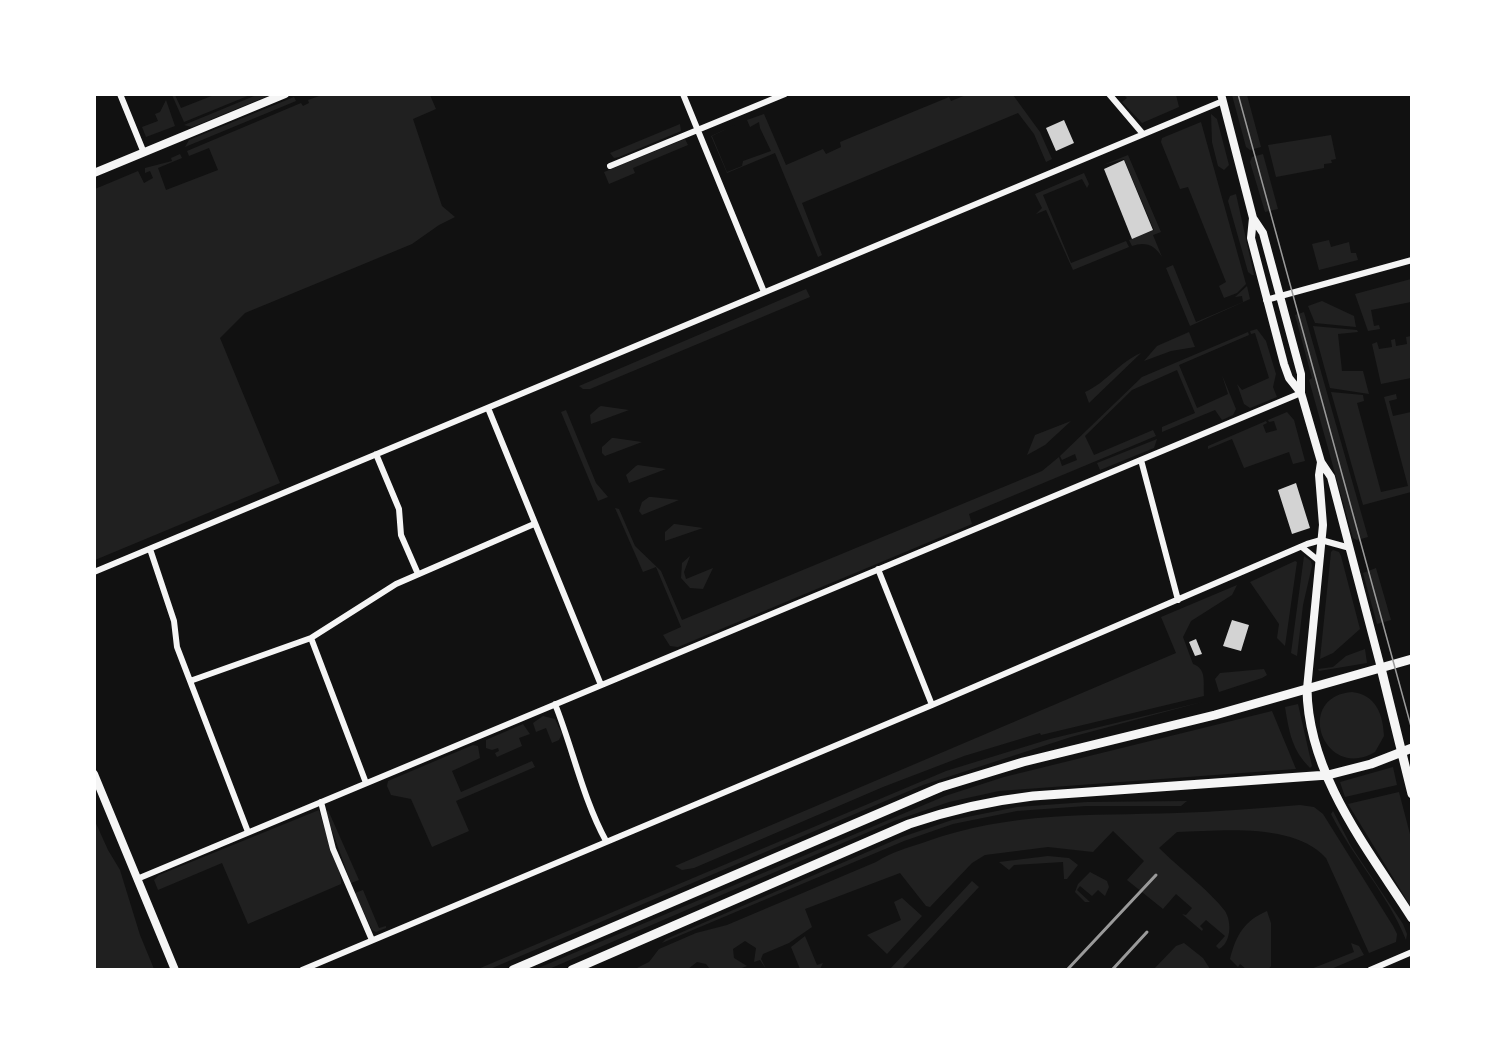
<!DOCTYPE html>
<html>
<head>
<meta charset="utf-8">
<style>
  body { margin:0 }
  #map { position:relative; width:1506px; height:1064px; overflow:hidden; background:#111; font-family:"Titillium Web",sans-serif }
  canvas { display:block }
  .frame { position:absolute; inset:0; border:96px solid #fff; pointer-events:none }
</style>
</head>
<body>
<div id="map">
<canvas width="1506" height="1064"></canvas>
<div class="frame"></div>
</div>
<script>
const context = document.querySelector('canvas').getContext('2d');
context.lineJoin = 'round';
function fill(path, color) { context.fillStyle = color; context.fill(path, 'evenodd'); }
function trace(path, color, width, dash) { context.strokeStyle = color; context.lineWidth = width; context.lineCap = dash ? 'butt' : 'round'; context.setLineDash(dash || []); context.stroke(path); }
const green = new Path2D(`
  M259,94L270,95L192,127L184,125Z
  M172,95H175L181,108L214,95H250L184,122Z
  M322,95H430L436,109L413,119L442,206L455,217L439,225L412,244L245,313L220,338L280,483L95,560V189L138,171L144,183L153,178L150,171L145,173V168L172,161L171,158L180,154L182,158L158,168L166,190L218,170L209,148L189,156L187,151L301,103L303,106L309,103L308,100Z
  M966,95H1013L1040,132L1052,159L1046,162L1034,134L1018,113L802,203L822,255L818,257L775,153L727,173L711,136L735,125L712,136L727,172L742,166L743,161L771,151L760,128L759,122L750,127L747,120L764,114L786,165L823,149L826,154L841,147L840,142L949,97L951,101Z
  M1124,95H1176L1179,107L1142,123L1122,102L1127,98Z
  M1232,95H1247L1261,147L1250,150L1246,147Z
  M294,97L296,101L185,147L189,140Z
  M166,100L175,126L146,137L142,127L158,121L155,114L160,112Z
  M1211,114L1217,119L1229,165L1224,170L1218,166L1212,142Z
  M1201,122L1246,284L1237,293L1224,298L1219,286L1226,282L1188,187L1180,189L1161,142L1162,138Z
  M680,124L681,131L619,157L614,158L610,153Z
  M1331,135L1336,159L1331,160L1332,163L1324,164V168L1276,177L1268,145Z
  M685,139L688,145L633,168L635,173L609,184L604,172Z
  M1263,154L1278,209L1265,212L1250,162L1252,157Z
  M1128,155L1161,232L1153,235L1162,257C1155,245 1145,241 1132,246L1129,240L1154,230L1124,159L1103,165Z
  M1084,173L1089,184L1087,188L1082,179L1043,195L1071,263L1126,241L1129,247L1073,270L1046,210L1036,214L1042,208L1035,194Z
  M1236,194L1254,275H1252L1248,272L1228,201L1230,196Z
  M1329,240L1331,247L1349,242L1351,253H1356L1358,260L1319,270L1312,244Z
  M1173,265L1196,322L1243,302L1242,296L1235,297L1247,286L1250,299L1190,326L1166,268Z
  M1411,276V302L1371,310L1374,326L1379,325L1380,329L1368,331L1355,294L1411,279Z
  M806,289L810,297L590,389H583L579,386Z
  M1322,301L1354,316L1356,327L1315,323L1308,306Z
  M1304,312L1368,537L1357,540L1353,538L1309,380L1312,378L1295,315Z
  M1313,326L1357,330L1358,332L1338,334L1342,371H1363L1369,394L1330,388Z
  M1257,329L1266,341L1276,374L1273,387L1277,397L1250,408L1244,404L1237,384L1242,390L1269,378L1255,333L1251,334L1250,331Z
  M1189,332L1195,347L1171,351L1144,361L1157,346Z
  M1248,332L1249,335L1179,365L1197,408L1228,394L1222,375L1236,409L1233,415L1222,420L1215,410L1162,432V427L1195,413L1177,370L1132,390L1085,436L1094,455L1153,430L1156,436L969,514L972,524L678,647L670,646L663,635L681,627L656,567L643,572L615,508L619,509L635,546L661,571L682,620L1042,471L1059,457L1062,466L1077,460L1075,454L1062,460L1060,456L1142,377Z
  M1411,336V378L1381,384L1372,344L1377,342L1379,349L1392,347L1391,340L1395,339L1396,346L1407,344L1406,337Z
  M1141,353L1089,403L1085,392C1106,383 1119,362 1141,353Z
  M1331,392L1363,395L1364,401L1357,403L1381,492L1408,486L1384,397L1396,394L1397,399L1389,401L1393,416L1411,412V492L1363,505Z
  M599,407L601,406L629,410L591,424L590,415Z
  M566,410L596,483L608,497L598,501L561,412Z
  M1287,412L1294,420L1305,461L1293,464L1289,452L1244,468L1232,439L1208,449V446L1266,421L1267,423L1263,425L1266,433L1277,430L1274,421L1269,422L1268,420Z
  M1071,421L1045,445L1027,455L1035,435Z
  M612,438H614L642,442L605,456L602,453V447Z
  M1157,439L1154,448L1100,470L1097,463Z
  M636,466L638,465L666,469L629,483L626,475Z
  M649,497H652L679,500L642,515L639,511L642,502Z
  M674,524H675L703,528L665,541V532Z
  M1333,550L1339,552L1341,556L1360,629L1333,653L1320,659L1331,552Z
  M690,556L684,572L686,579L713,568L703,589L690,588L681,578L682,563Z
  M1304,556L1311,561L1312,566L1303,605L1297,656L1291,653Z
  M1295,561L1297,562L1285,646L1277,638L1279,624L1250,582Z
  M1376,568L1391,620L1377,624L1363,573Z
  M1237,585L1232,595L1191,621L1183,637L1193,664C1207,669 1203,682 1204,696L1041,735L1040,733L964,756L883,787L694,868L682,870L675,866L1176,653L1161,617Z
  M1365,649L1367,663L1319,671L1318,669L1333,667L1346,656Z
  M1264,669L1267,675L1262,678L1219,692L1215,679L1220,673Z
  M1352,692C1376,695 1383,714 1384,736L1375,752C1324,782 1293,697 1352,692Z
  M1202,702L1071,737L923,785L490,969H478L946,771L1050,739Z
  M1298,704L1312,766L1310,768C1292,750 1289,732 1285,707Z
  M1272,711L1296,769L999,791L949,802L894,821L549,969H536L945,796L1004,777Z
  M543,716L555,719L562,734L559,740L552,743L546,728L536,732L533,723Z
  M523,724L530,734L519,738L522,746L497,757L495,753L499,751L498,748L492,750L486,748V740Z
  M473,745L478,746L480,758L452,771L461,792L532,761L535,767L456,801L469,831L432,847L411,799L391,795L387,786L388,781Z
  M1393,767L1397,785L1345,797L1340,782Z
  M1399,792L1411,838V907L1348,804Z
  M1187,801L1181,806H1086L1017,811L953,824L904,841L662,943L666,939L902,837L952,820L1017,807L1087,802Z
  M1300,805L1314,807L1323,814L1393,926L1397,934L1396,942L1369,953L1326,858C1293,822 1221,831 1177,832L1159,848C1178,867 1210,891 1225,911C1232,922 1231,943 1219,949L1216,946L1225,936L1206,920L1200,926L1203,929L1202,931L1182,914L1186,915L1192,908L1176,894L1163,909L1127,880L1144,861L1113,831L1093,852L1048,847L985,855L972,863L930,907L926,906L900,873L805,909L812,927L789,943L763,954L761,959L766,969L760,960L754,962L756,948L745,941L733,949L734,958L747,966L739,969H710L706,964L697,962L688,969H635L649,962L659,949L696,933L727,925L876,862C892,852 907,848 925,842C1012,811 1088,816 1177,813C1218,812 1259,808 1300,805Z
  M319,810C322,825 344,877 341,884L248,924L222,863L158,890L154,880L159,875Z
  M328,810L359,880L351,883L326,814Z
  M1333,811L1351,846L1403,924L1407,934L1406,940C1389,896 1353,857 1331,814Z
  M94,819L108,850L120,870L140,935L154,969H95Z
  M1048,856L1069,858L1078,865L1067,879H1064L1063,862L1014,865L1009,870L999,862Z
  M1090,872L1107,881L1109,887L1105,896L1098,890L1092,896L1080,886L1077,890L1090,902H1085L1075,892L1078,884Z
  M972,881L979,887L902,969H890Z
  M363,890L379,928L386,926V928L376,932L372,930L355,893Z
  M902,898L922,916L887,954L867,935L901,920L894,902Z
  M1267,911L1271,923V966L1268,970L1246,969L1240,964L1238,967L1230,959C1236,935 1244,921 1267,911Z
  M805,936L817,965L823,963L820,969H800L791,947Z
  M1184,943L1203,958L1210,969H1154L1176,946Z
  M1351,943L1359,946L1364,955L1331,969H1311L1354,952Z`);
const building = new Path2D(`
  M1064,120L1074,143L1056,151L1046,128Z
  M1124,160L1153,230L1132,239L1104,169Z
  M1296,483L1310,528L1292,534L1278,490Z
  M1232,620L1249,625L1241,651L1223,646Z
  M1196,639L1202,654L1195,656L1189,642Z`);
const minor = new Path2D(`
  M120,94L144,153
  M683,94L764,292
  M1109,94L1143,134
  M610,166L785,94
  M1266,300L1412,260
  M488,408L601,685
  M376,454L399,509L401,535L418,574
  M1141,460L1178,600
  M1303,548L1319,561
  M150,549L174,621L177,647L248,832
  M878,569L932,705
  M94,572L1223,101
  M311,638L366,783
  M190,681L311,638L396,584L534,524
  M555,704C573,749 583,799 606,841
  M321,802L333,849L372,940
  M137,879L1301,393
  M302,970L932,705L1307,544L1321,540L1350,548
  M1370,970L1412,952`);
const tertiary = new Path2D(`
  M1221,94L1253,218L1251,238L1284,364L1289,378L1301,393L1321,462L1331,477L1381,668
  M94,173L285,94
  M1253,218L1263,233L1301,374V393
  M1307,689L1323,525L1319,475L1321,462
  M94,774L175,970`);
const primary = new Path2D(`
  M1381,668L1412,794
  M1307,689C1308,775 1368,849 1412,918
  M513,970L941,787L1023,762L1215,715L1412,659
  M572,970L909,824C950,810 990,801 1033,796L1328,775L1371,764L1412,748`);
const tram = new Path2D(`
  M1238,94L1412,730`);
const rail = new Path2D(`
  M1067,970L1156,875
  M1112,970L1147,932`);
fill(green, '#202020');
fill(building, '#d3d3d3');
trace(minor, '#f5f5f5', 6);
trace(tertiary, '#f5f5f5', 8);
trace(primary, '#f5f5f5', 9);
trace(tram, '#9a9a9a', 1.5);
trace(rail, '#9a9a9a', 3);
</script>
</body>
</html>
